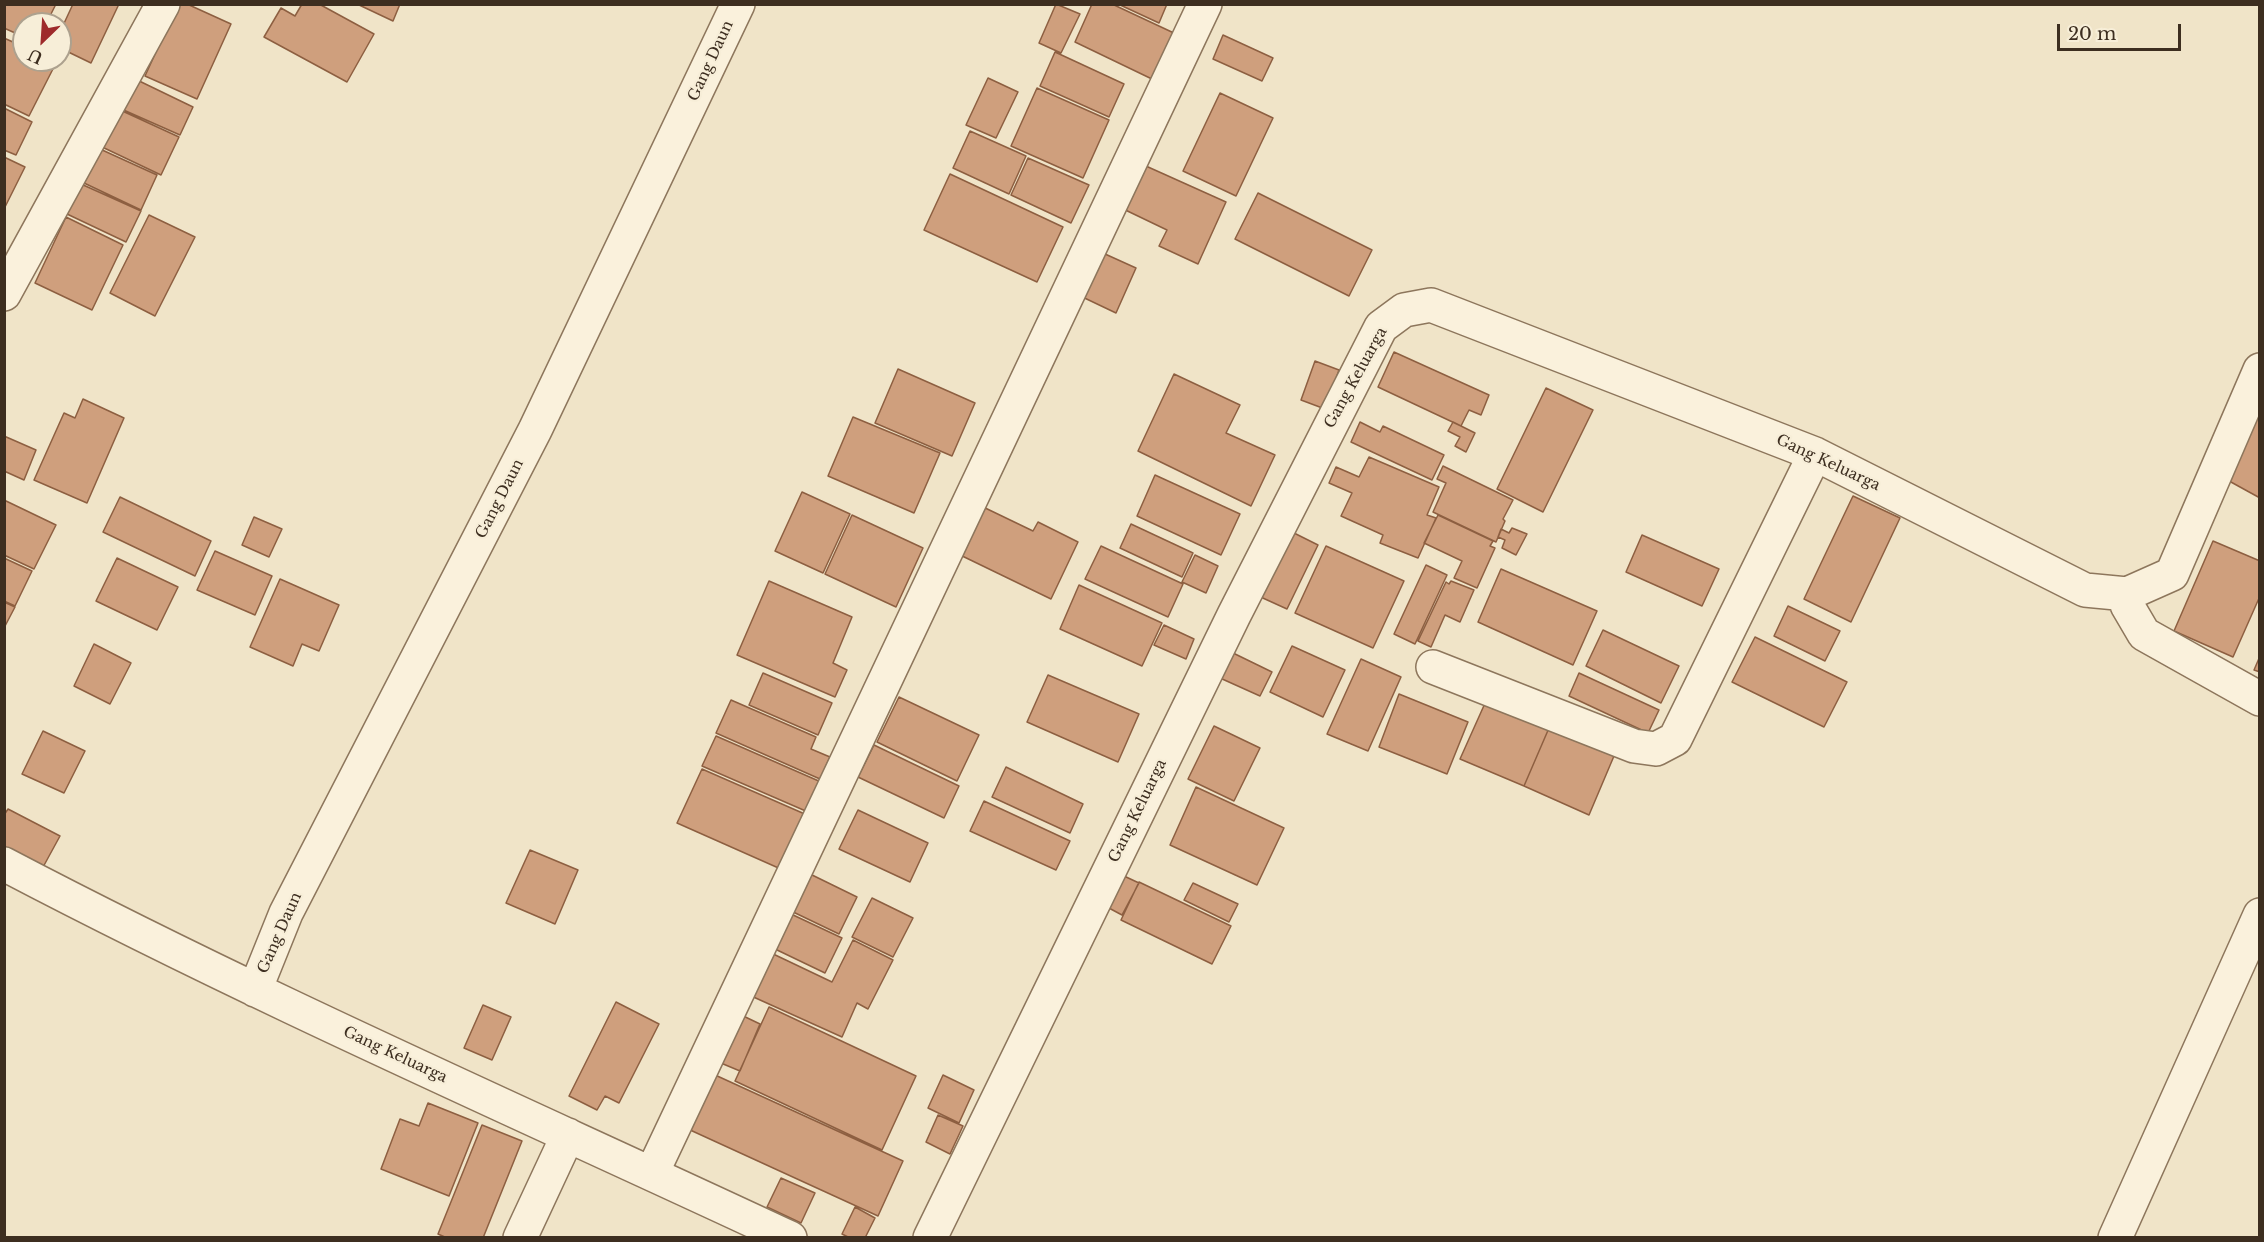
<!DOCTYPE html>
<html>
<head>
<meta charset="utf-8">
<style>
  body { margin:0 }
  #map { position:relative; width:2264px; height:1242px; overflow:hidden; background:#f0e4c8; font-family:"Libre Baskerville",serif }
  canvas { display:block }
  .frame { position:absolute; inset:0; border:6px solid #3d2e20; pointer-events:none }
  .north { position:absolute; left:12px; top:12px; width:60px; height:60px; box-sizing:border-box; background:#f7eed8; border:2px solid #ada18e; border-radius:50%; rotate:205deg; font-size:16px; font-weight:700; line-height:24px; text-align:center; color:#3d2e20 }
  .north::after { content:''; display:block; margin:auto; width:21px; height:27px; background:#9e2a2b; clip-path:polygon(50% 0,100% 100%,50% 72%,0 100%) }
  .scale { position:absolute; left:2057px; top:24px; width:124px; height:27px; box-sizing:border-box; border:3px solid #3d2e20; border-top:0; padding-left:8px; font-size:18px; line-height:21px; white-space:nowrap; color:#3d2e20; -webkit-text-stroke:4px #f7eed8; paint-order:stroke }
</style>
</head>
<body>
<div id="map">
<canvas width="2264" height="1242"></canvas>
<div class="frame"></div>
<div class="north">U</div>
<div class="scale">20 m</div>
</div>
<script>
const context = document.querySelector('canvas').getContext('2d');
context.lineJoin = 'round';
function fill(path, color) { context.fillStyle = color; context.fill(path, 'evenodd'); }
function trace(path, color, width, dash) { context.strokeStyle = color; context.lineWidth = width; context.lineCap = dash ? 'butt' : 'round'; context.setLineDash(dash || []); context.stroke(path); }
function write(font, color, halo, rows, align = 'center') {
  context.font = font + ' "Libre Baskerville",serif'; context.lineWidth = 4.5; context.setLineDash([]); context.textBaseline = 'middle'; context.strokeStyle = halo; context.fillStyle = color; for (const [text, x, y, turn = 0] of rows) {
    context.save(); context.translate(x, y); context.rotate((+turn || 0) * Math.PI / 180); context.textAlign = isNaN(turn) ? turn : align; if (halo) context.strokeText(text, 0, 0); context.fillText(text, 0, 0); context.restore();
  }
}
const building = new Path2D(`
  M4,4H56L46,24H24V37L4,28Z
  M73,4H119L91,63L60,48V32Z
  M178,4H187L231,24L197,99L145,76Z
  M302,4H319L374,34L347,82L264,37L281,8L295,16Z
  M357,4H400L393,21Z
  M1056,4L1080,14L1061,53L1039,43Z
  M1092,4H1112L1176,34L1154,80L1075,42Z
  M1118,4H1167L1159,23Z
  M1223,35L1273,58L1262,81L1213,59Z
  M4,38L24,47V60H50L56,63L29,116L4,104Z
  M1055,52L1124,84L1109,117L1040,86Z
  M133,78L193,107L180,135L119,108Z
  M988,78L1018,92L996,138L966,125Z
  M1037,88L1109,120L1083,178L1011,146Z
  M1220,93L1273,118L1236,196L1183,171Z
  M4,108L32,122L16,155L4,150Z
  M118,109L179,137L161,175L100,146Z
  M970,131L1026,156L1009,194L953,168Z
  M100,149L157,175L141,210L84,183Z
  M4,157L25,167L4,209Z
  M1028,158L1089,185L1071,223L1011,195Z
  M1137,162L1226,202L1198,264L1159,246L1167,230L1117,206Z
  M950,174L1063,227L1037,282L924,230Z
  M81,184L141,211L126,242L67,214Z
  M1258,193L1372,250L1349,296L1235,239Z
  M149,215L195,237L155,316L110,293Z
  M66,217L123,245L92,310L35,283Z
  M1094,249L1136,268L1116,313L1074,293Z
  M1394,352L1489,395L1481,415L1469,410L1461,426L1378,387Z
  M1315,361L1339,370L1325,409L1301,400Z
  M898,369L975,403L952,456L875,423Z
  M1174,374L1240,405L1226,433L1275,455L1251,506L1138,451Z
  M1546,388L1593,410L1543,512L1497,489Z
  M83,399L124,418L87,503L34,480L64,413L75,418Z
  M2260,405V498L2220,476Z
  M853,417L940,453L914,513L828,476Z
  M1360,422L1380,432L1383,426L1444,455L1432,480L1351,442Z
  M1453,422L1475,433L1466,452L1455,446L1460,437L1448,431Z
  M4,436L36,450L24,480L4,471Z
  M1369,457L1439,487L1427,515L1436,518L1418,558L1380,543L1383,535L1341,516L1352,493L1329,483L1336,467L1359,477Z
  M1443,466L1513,500L1503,519L1505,521L1496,542L1433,512L1446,483L1437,479Z
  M1155,475L1240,514L1221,555L1137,516Z
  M802,492L850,514L823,573L775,551Z
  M1853,496L1900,518L1851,622L1804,599Z
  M120,497L211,541L195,576L103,532Z
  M4,500L56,525L34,569L4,555Z
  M979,505L1033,531L1038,522L1078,542L1051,599L956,553Z
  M852,515L923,548L896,607L825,574Z
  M1438,515L1493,541L1490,546L1495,548L1477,588L1454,578L1462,561L1424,543Z
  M254,517L282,529L269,557L242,545Z
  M1131,524L1193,553L1182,577L1120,548Z
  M1512,528L1527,534L1516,555L1502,548L1505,540L1498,537L1501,529L1509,533Z
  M1286,529L1318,545L1287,609L1254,594Z
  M1642,535L1719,569L1702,606L1626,572Z
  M2213,541L2260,561V596L2233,657L2174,631Z
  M1101,546L1183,584L1168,617L1085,579Z
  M1326,546L1404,581L1373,648L1295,613Z
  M215,551L272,576L255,615L197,590Z
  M1195,555L1218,566L1206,593L1182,582Z
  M4,558L32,571L15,606L4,601Z
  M117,558L178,587L157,630L96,601Z
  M1426,565L1447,575L1415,644L1394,634Z
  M1501,569L1597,611L1573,665L1478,622Z
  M280,579L339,605L319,651L302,644L293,666L250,647Z
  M769,581L852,617L833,663L847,670L835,697L737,655Z
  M1451,581L1474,590L1460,622L1445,615L1431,647L1418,641L1446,582L1449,584Z
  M1079,585L1162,623L1142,666L1060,629Z
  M4,602L15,607L4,628Z
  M1788,606L1840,631L1825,661L1774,636Z
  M1164,625L1194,639L1186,659L1154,645Z
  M1603,630L1679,666L1661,703L1586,666Z
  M1755,637L1847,682L1824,727L1732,682Z
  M94,644L131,663L110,704L74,686Z
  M1292,646L1345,670L1323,717L1270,692Z
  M1231,652L1272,672L1260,696L1220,678Z
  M2260,656V672L2254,670Z
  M1361,659L1401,677L1368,751L1327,734Z
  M763,673L832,703L818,735L749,705Z
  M1579,673L1659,710L1648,733L1569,696Z
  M1048,675L1139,714L1118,762L1027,722Z
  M1399,694L1468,722L1447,774L1379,747Z
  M899,697L979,735L957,781L877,742Z
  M731,700L816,737L811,749L830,757L820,779L716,733Z
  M1486,701L1549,728L1524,786L1460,759Z
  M1214,726L1260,748L1234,801L1188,779Z
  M1549,728L1614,756L1589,815L1524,786Z
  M43,731L85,751L64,793L22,774Z
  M716,736L821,782L808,812L702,766Z
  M874,745L959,786L944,818L858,777Z
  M1006,767L1083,804L1070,833L992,797Z
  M702,769L807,815L783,870L677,823Z
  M1196,787L1284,828L1257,885L1170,845Z
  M984,801L1070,841L1056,870L970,831Z
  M8,809L60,836L42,869L4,850V815Z
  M858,810L928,843L910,882L839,849Z
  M530,850L578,870L555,924L506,903Z
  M808,873L857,897L839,934L789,910Z
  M1124,876L1139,883L1122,915L1107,907Z
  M1139,882L1231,926L1212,964L1121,920Z
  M1193,883L1238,904L1229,922L1184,900Z
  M872,898L913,918L893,957L852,937Z
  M791,914L842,938L825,973L775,949Z
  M853,940L893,960L868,1009L857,1003L842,1037L749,995L769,952L832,982Z
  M616,1002L659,1024L619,1103L605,1096L597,1110L569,1096Z
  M483,1005L511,1017L492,1060L464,1048Z
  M769,1007L916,1076L882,1150L735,1081Z
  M737,1013L760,1024L740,1071L716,1061Z
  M702,1069L903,1161L878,1216L677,1124Z
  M943,1075L974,1090L959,1123L928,1108Z
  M428,1103L478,1123L449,1196L381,1169L400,1119L419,1126Z
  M938,1115L963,1126L950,1154L926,1142Z
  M482,1125L522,1141L483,1238H447L438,1234Z
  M781,1178L815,1193L801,1223L767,1207Z
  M855,1207L875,1218L865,1238H850L842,1234Z`);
const minor = new Path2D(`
  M4,294L163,4
  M2127,594V605L2144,634L2260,699
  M1433,667L1634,746L1656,749L1675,739L1815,454
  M4,864C261,999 527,1115 790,1238
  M255,990L286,913L535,430L738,4
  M652,1173L1205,4
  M520,1238L568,1135
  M930,1238L1234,615L1381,327L1404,310L1431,305L1815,454L2085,590L2127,594L2172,574L2260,370
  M2115,1238L2260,915`);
const streetNames = [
  ["Gang Daun",711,61,-65],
  ["Gang Keluarga",1356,378,-61],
  ["Gang Keluarga",1828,463,25],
  ["Gang Daun",500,499,-63],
  ["Gang Keluarga",1138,811,-64],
  ["Gang Daun",280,933,-66],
  ["Gang Keluarga",395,1055,25]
];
fill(building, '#cf9f7d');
trace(building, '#8d5f41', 1.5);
trace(minor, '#8d765c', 36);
trace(minor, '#faf1dc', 33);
write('15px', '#3d2e20', '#f7eed8', streetNames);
</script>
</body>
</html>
